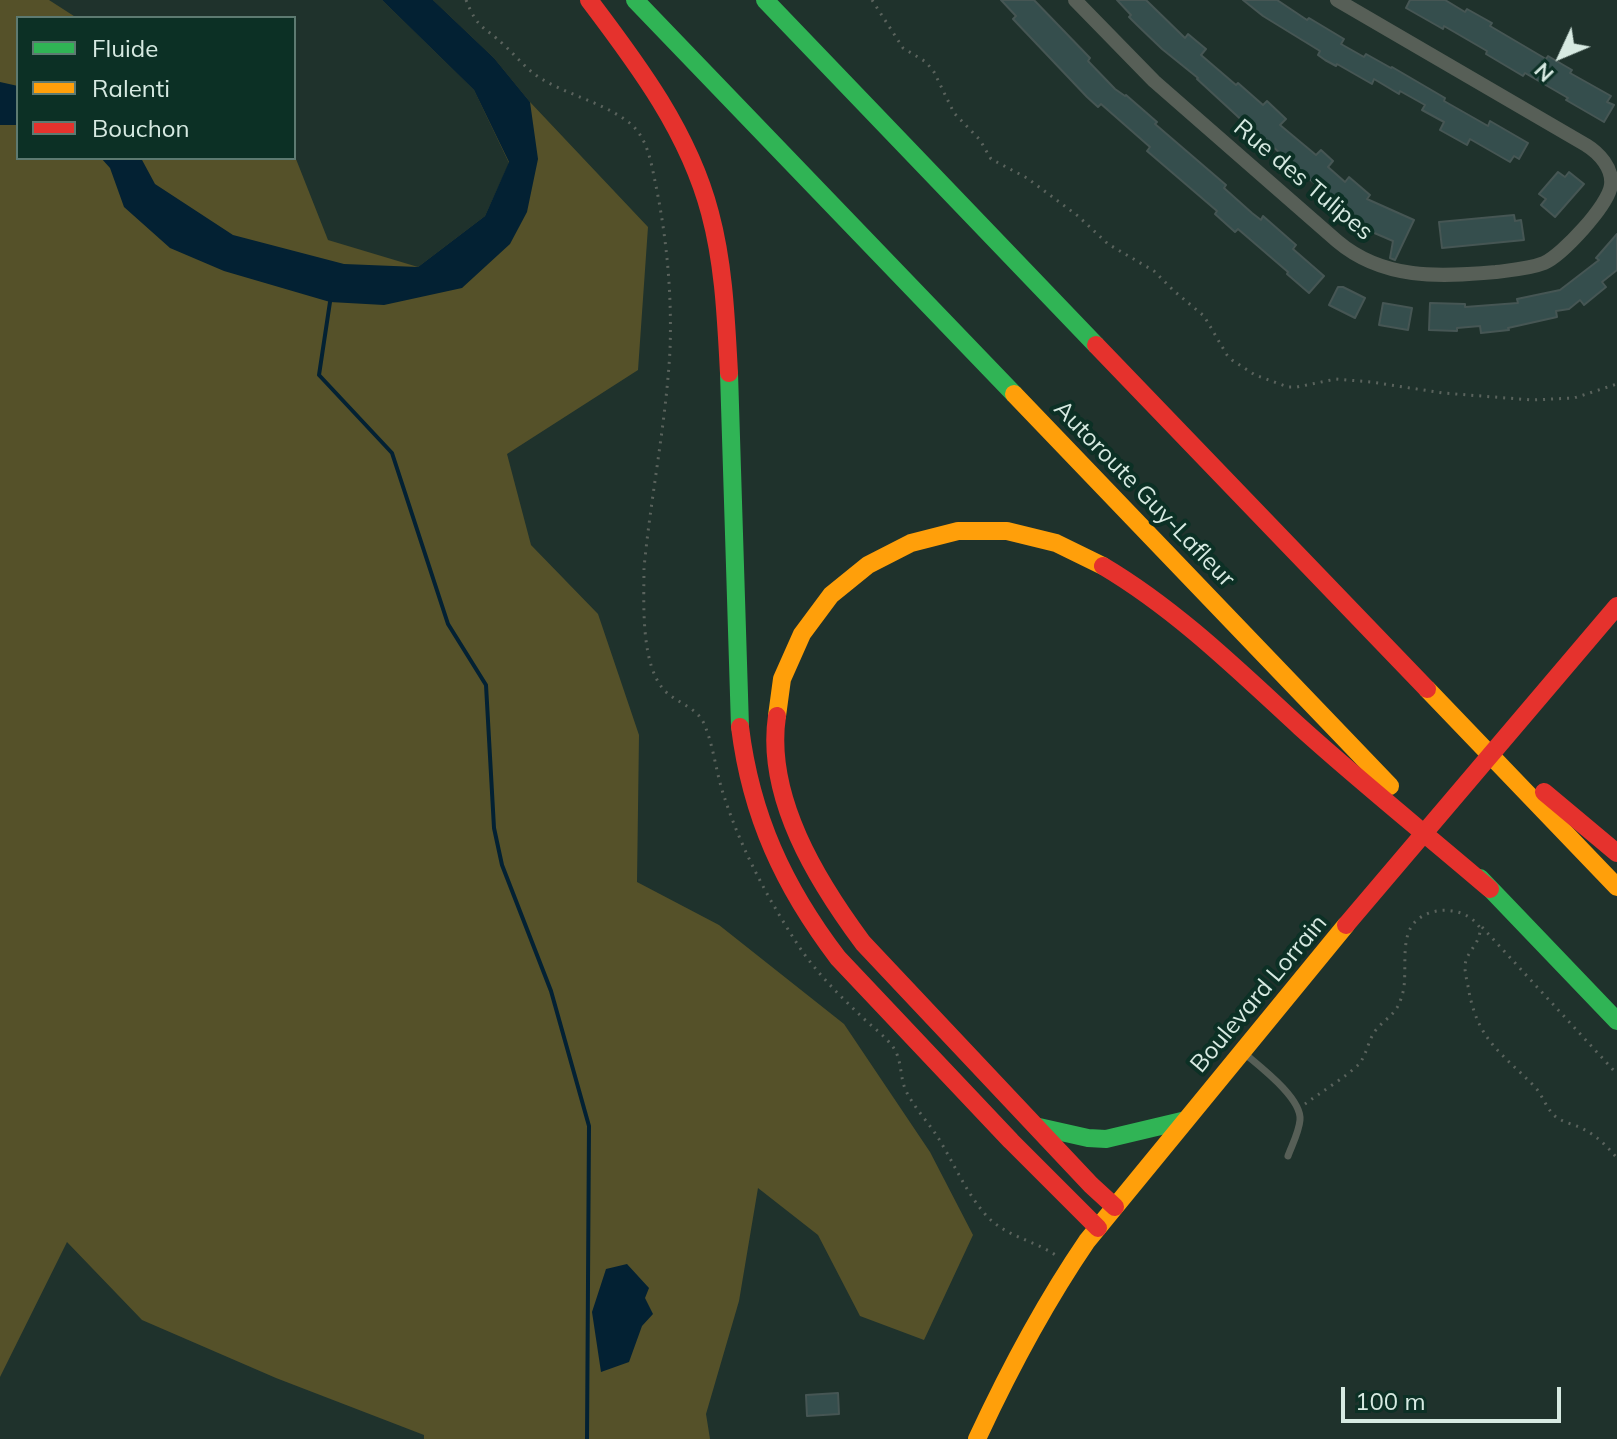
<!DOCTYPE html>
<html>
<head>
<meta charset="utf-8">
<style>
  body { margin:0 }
  #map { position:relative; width:1617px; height:1439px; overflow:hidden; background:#1f322c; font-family:Mulish,sans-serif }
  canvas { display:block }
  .legend { position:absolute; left:16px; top:16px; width:280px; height:144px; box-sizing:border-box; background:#0c3025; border:2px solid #5d7a71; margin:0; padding:10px 14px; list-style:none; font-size:24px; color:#d7eae2 }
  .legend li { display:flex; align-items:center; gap:16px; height:40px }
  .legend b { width:40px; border:2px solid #5d7a71 }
  .north { position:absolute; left:1521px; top:16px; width:80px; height:80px; -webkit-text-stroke:6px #0c3025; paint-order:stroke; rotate:226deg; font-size:22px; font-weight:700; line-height:32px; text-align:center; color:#d7eae2 }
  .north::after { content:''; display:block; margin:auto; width:28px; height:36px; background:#d7eae2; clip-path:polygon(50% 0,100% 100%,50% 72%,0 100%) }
  .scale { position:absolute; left:1341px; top:1387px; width:220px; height:36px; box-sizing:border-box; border:4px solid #d7eae2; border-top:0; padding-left:10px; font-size:24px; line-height:28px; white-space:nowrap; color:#d7eae2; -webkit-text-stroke:6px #0c3025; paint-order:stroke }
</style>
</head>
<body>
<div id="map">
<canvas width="1617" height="1439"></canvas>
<ul class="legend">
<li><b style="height:10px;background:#30b455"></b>Fluide</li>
<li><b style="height:10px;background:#ff9f0a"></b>Ralenti</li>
<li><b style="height:10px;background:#e5322d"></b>Bouchon</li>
</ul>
<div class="north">N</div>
<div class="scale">100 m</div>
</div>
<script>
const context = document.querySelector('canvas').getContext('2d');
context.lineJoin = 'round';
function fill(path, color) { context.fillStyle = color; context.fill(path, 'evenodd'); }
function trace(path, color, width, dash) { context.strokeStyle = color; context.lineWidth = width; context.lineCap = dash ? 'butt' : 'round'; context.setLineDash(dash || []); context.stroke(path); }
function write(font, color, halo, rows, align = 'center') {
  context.font = font + ' Mulish,sans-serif'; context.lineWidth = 8; context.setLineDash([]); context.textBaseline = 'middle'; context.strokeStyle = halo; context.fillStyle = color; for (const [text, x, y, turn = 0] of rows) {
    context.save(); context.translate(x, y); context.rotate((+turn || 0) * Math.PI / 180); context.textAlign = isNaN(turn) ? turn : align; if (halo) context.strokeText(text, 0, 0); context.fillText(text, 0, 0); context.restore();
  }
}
const green = new Path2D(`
  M0,0H49L77,18H18V158H294V154L328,240L418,267L485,216L509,163L474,90L382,0H433L494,58L530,102L648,227L638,370L507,454L531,545L598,614L639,735L637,882L719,925L844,1024L930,1152L973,1235L924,1340L860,1316L818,1235L758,1188L739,1301L706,1414L710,1439H424V1435L276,1378L142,1320L67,1242L0,1377Z`);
const water = new Path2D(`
  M382,0H433L494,58L530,102L538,159L527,212L510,244L462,288L384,305L330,302L224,271L170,248L124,207L110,168L101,158H141L155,184L233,235L344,264L418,267L485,216L509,162L474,90Z
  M0,82L18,86V125H0Z
  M627,1264L649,1288L645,1298L653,1314L642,1326L629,1362L601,1372L592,1312L606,1269Z`);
const stream = new Path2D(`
  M330,302L319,375L392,453L448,624L486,685L494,828L502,865L551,991L589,1126L587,1439`);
const building = new Path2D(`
  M1001,0H1034L1090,58L1088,61L1115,89L1125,96L1126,95L1157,122L1155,124L1226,185L1224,188L1252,213L1261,220L1263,216L1296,245L1293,249L1324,276L1309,293L1287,274L1288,272L1238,229L1235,232L1215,214L1217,211L1147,151L1150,147L1101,104L1098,107L1087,97L1013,19L1016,16Z
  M1117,0H1146L1185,38L1188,34L1206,49L1201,55L1236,85L1238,83L1263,105L1267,101L1286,119L1280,125L1316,155L1321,150L1333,161L1328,167L1345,182L1349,177L1370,195L1367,199L1414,220L1395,260L1390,258L1393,241L1372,232L1315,182L1314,183L1301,172L1261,136L1260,137L1197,79L1198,78L1162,49L1137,25L1129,17L1131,15Z
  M1243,0H1277L1307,20L1309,18L1344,39L1341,44L1364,57L1366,54L1391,68L1392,67L1445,98L1444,101L1488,126L1490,121L1528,143L1519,159L1514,156L1510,162L1470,139L1467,145L1440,130L1444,122L1422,110L1425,105L1400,91L1399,94L1374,79L1372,84L1337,64L1336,66L1325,60L1318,55L1320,51L1263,16Z
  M1410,0H1445L1465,12L1467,9L1492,23L1490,26L1546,59L1548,56L1572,70L1570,73L1611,96L1607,102L1614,105L1604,122L1566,100L1568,98L1525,73L1523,76L1486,54L1487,51L1444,26L1443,29L1406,8Z
  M1558,172L1565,177L1569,172L1584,184L1555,217L1541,205L1546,199L1539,194Z
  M1514,215L1515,221L1521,220L1524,240L1442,248L1439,222Z
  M1617,234V270L1602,282L1606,287L1584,305L1580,300L1569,309L1556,311L1557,317L1508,328L1509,330L1481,333L1480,326L1457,328V331L1429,330L1430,303L1465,304V307L1518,303L1517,299L1560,290L1599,260L1596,258Z
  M1338,287H1343L1365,298L1355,318L1329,305Z
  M1383,303L1412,308L1408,330L1379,325Z
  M838,1393L839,1414L807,1416L806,1395Z`);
const path = new Path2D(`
  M466,0C478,30 483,25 504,45C516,56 526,69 540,78C568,95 601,102 627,121C648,136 651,163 656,186C667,240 672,295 670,350C666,423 651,495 644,568C644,601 640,665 665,691C678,704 698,707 705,726C714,748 716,773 724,796C741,849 769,901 800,948C817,973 839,995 861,1016C872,1027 887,1037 895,1050C902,1063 900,1078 906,1091C914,1107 927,1121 937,1136C953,1161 965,1191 985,1214C1005,1237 1032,1239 1057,1256
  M872,0L903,48L926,62L934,72L954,113L980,140L991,159L1027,178L1078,216L1108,244L1154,271L1174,291L1204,316L1227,355L1232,360L1255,375L1288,387H1297L1336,379L1371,382L1443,393L1532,400L1574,398L1617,384
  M1482,927L1617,1074
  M1305,1104C1318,1094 1349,1075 1359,1064C1367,1054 1368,1041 1375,1031C1388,1015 1397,1016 1403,992C1408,972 1399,936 1416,921C1434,904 1468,908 1480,928C1481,944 1465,952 1465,967C1465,975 1468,984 1469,992C1479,1042 1502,1053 1535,1087C1543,1096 1547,1110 1556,1117C1563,1122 1572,1124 1579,1127C1595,1134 1606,1145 1617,1158`);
const lane = new Path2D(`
  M1244,1053C1259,1066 1302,1098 1300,1120C1299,1132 1292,1145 1288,1156`);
const street = new Path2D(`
  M1075,0L1154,81L1337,241C1383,280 1439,277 1496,272C1511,270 1529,269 1544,263C1562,255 1609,205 1611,185C1613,168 1599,153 1586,145L1337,0`);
const fast = new Path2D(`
  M635,0L1014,394
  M765,0L1096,345
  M729,373L740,727
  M1480,878L1617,1021
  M1039,1127L1088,1138L1106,1139L1186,1120`);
const slow = new Path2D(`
  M1014,394L1390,786
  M1427,689L1617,887
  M777,716L782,679L802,634L831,595L868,565L911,543L958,531H1007L1056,543L1103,566
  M977,1439C1009,1370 1044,1304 1087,1241L1346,925`);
const jam = new Path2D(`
  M589,0C639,66 689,133 710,213C724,265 726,319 729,373
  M1096,345L1427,689
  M1103,566C1177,610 1238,670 1300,727C1362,783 1427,835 1490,889
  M777,716C765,797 817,881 863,943L1091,1185L1115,1207
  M740,727C751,816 784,887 838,958L1011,1141L1098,1228
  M1544,792L1617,853
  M1346,925L1617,606`);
const streetNames = [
  ["Rue des Tulipes",1303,180,40],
  ["Autoroute Guy-Lafleur",1144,494,46],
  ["Boulevard Lorrain",1259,994,-50]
];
fill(green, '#555129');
fill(water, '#032133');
trace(stream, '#032133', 4);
fill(building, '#354e4d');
trace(building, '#465654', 2);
trace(path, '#5a635d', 3, [2, 6]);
trace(lane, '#575f57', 7);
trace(street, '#575f57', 14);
trace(fast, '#30b455', 18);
trace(slow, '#ff9f0a', 18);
trace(jam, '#e5322d', 18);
write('24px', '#d7eae2', '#0c3025', streetNames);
</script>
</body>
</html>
